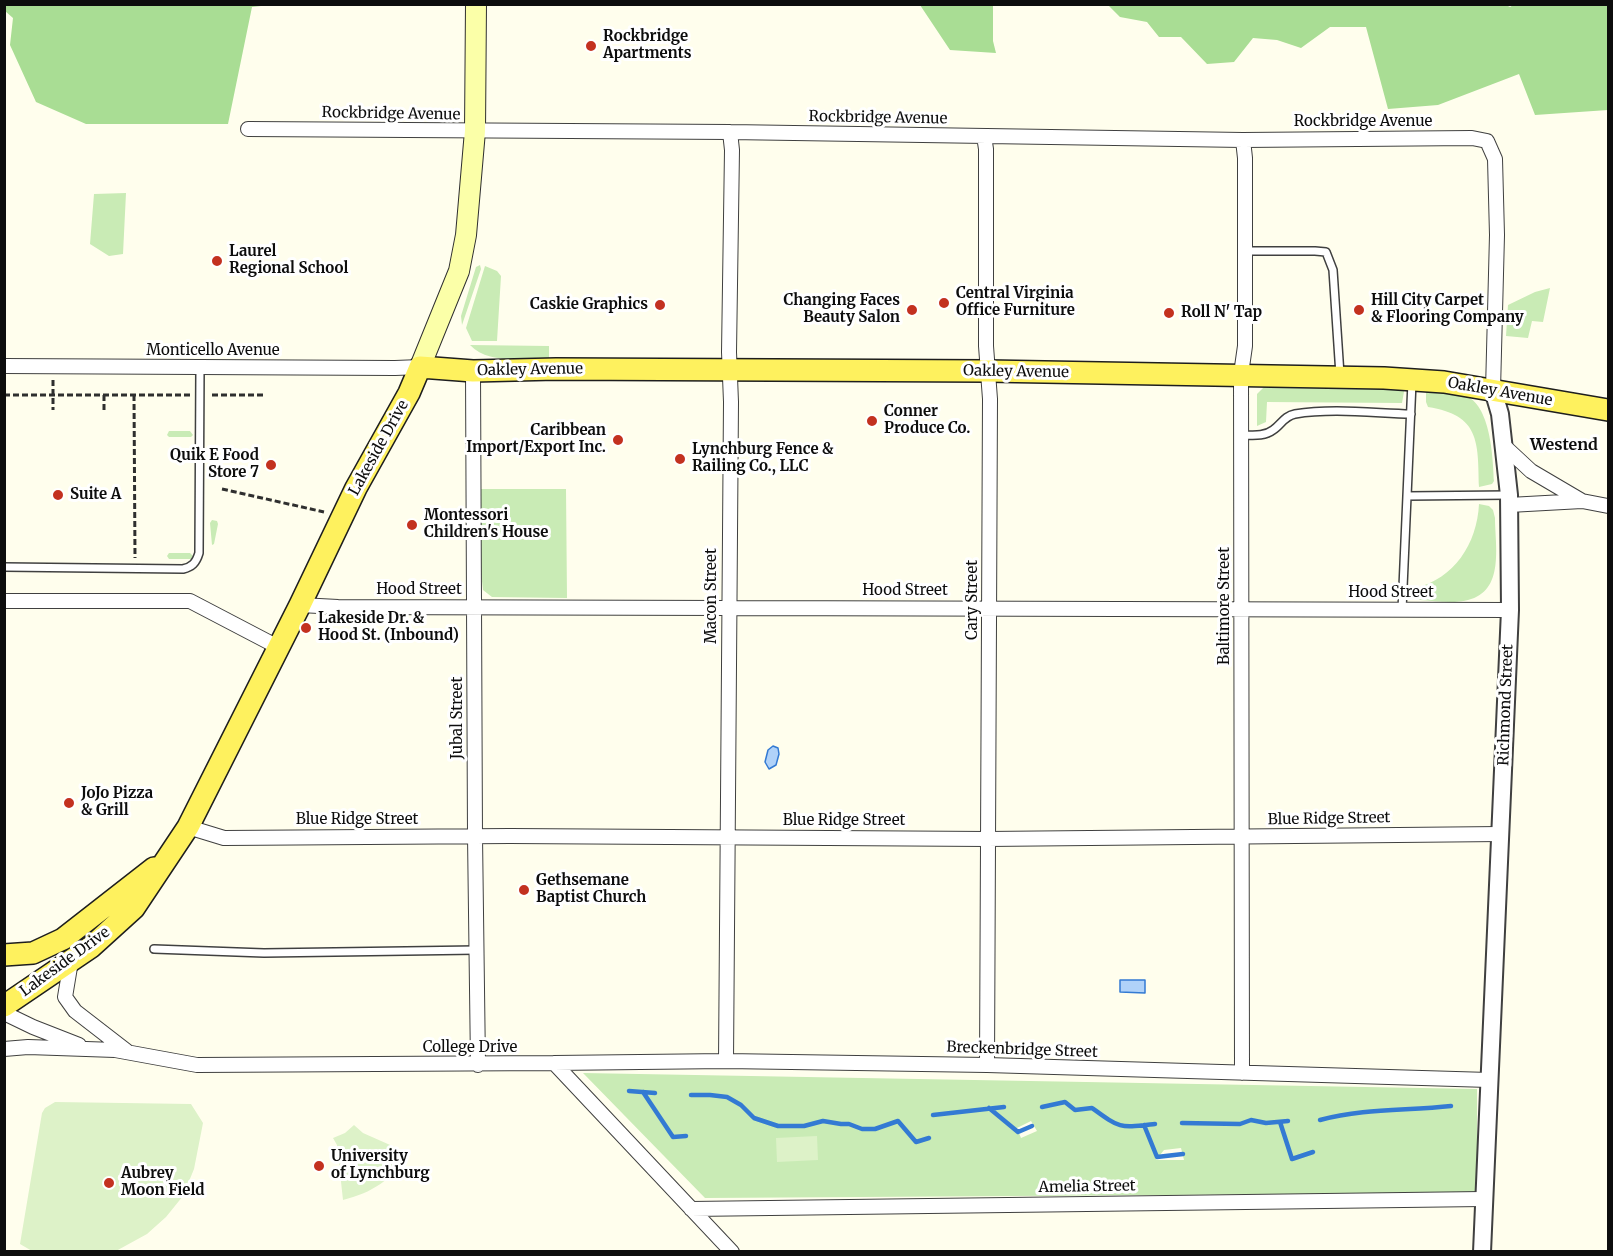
<!DOCTYPE html>
<html>
<head>
<meta charset="utf-8">
<style>
  body { margin:0 }
  #map { position:relative; width:1613px; height:1256px; overflow:hidden; background:#fffeed; font-family:Merriweather,serif }
  canvas { display:block }
  .frame { position:absolute; inset:0; border:6px solid #0d0d0d; pointer-events:none }
</style>
</head>
<body>
<div id="map">
<canvas width="1613" height="1256"></canvas>
<div class="frame"></div>
</div>
<script>
const context = document.querySelector('canvas').getContext('2d');
context.lineJoin = 'round';
function fill(path, color) { context.fillStyle = color; context.fill(path, 'evenodd'); }
function trace(path, color, width, dash) { context.strokeStyle = color; context.lineWidth = width; context.lineCap = dash ? 'butt' : 'round'; context.setLineDash(dash || []); context.stroke(path); }
function write(font, color, halo, rows, align = 'center') {
  context.font = font + ' Merriweather,serif'; context.lineWidth = 6; context.setLineDash([]); context.textBaseline = 'middle'; context.strokeStyle = halo; context.fillStyle = color; for (const [text, x, y, turn = 0] of rows) {
    context.save(); context.translate(x, y); context.rotate((+turn || 0) * Math.PI / 180); context.textAlign = isNaN(turn) ? turn : align; if (halo) context.strokeText(text, 0, 0); context.fillText(text, 0, 0); context.restore();
  }
}
const green = new Path2D(`
  M126,193L123,254L109,256L90,244L94,194Z
  M480,265L481,269L462,325L461,316L476,267Z
  M485,266L497,271L501,276L497,341H472L466,328Z
  M1550,288L1543,322L1532,321L1528,338L1506,336L1508,305L1535,292Z
  M470,345L549,346V358C524,358 489,365 470,345Z
  M1266,385L1405,386L1402,403L1267,402L1266,422L1257,426V394Z
  M1426,390C1438,391 1452,391 1464,395C1491,404 1493,458 1494,481L1492,484L1479,487C1478,442 1480,415 1428,407L1426,402Z
  M169,431H190L193,435L191,437H169L167,435Z
  M480,489H566L567,598L492,597L483,590L479,555Z
  M1479,504L1489,506L1493,510L1495,518C1495,546 1505,591 1468,600C1453,604 1435,601 1420,600L1416,597L1415,588C1454,579 1477,544 1479,504Z
  M212,520L217,521L218,524L214,544L212,545L210,523Z
  M169,553H190L193,556L191,559H169L167,556Z
  M583,1073L1477,1089V1193L705,1198ZM1031,1121L1037,1131L1021,1138L1017,1128ZM1181,1148L1184,1160H1156L1164,1150Z`);
const forest = new Path2D(`
  M5,4H270V5L252,7L228,124H86L36,102L10,45L13,18L5,11Z
  M920,5H993V41L996,53L950,50Z
  M1506,5L1510,7L1515,4L1608,5V110L1535,115L1519,74L1438,105L1388,109L1366,27H1330L1301,48L1277,40L1253,38L1234,62L1207,64L1181,37H1159L1147,22L1120,17L1108,5Z`);
const pitch = new Path2D(`
  M55,1102L191,1104L203,1123L194,1169L183,1196L166,1217L147,1234L116,1251H32L20,1244L42,1113L45,1108Z
  M354,1125L363,1133L406,1152C394,1180 371,1193 343,1200L337,1145L333,1138L345,1133Z
  M817,1136L818,1160L777,1162L776,1138Z`);
const water = new Path2D(`
  M773,746L778,748L779,754L776,765L769,769L765,762L768,750Z
  M1120,980H1145V993L1120,992Z`);
const stream = new Path2D(`
  M629,1091L655,1093
  M643,1092L673,1137L686,1136
  M691,1095H710L727,1097L741,1105L754,1118L778,1126H804L823,1121L841,1124H849L862,1129H875L898,1121L916,1142L929,1138
  M1042,1107L1065,1102L1075,1110L1092,1108C1121,1129 1119,1128 1155,1124
  M989,1108L1018,1132L1032,1126
  M933,1115L1004,1107
  M1320,1120C1364,1108 1407,1111 1451,1106
  M1280,1122L1292,1159L1313,1152
  M1182,1123L1240,1124L1251,1120L1266,1123L1288,1121
  M1144,1125L1157,1157L1183,1154`);
const path = new Path2D(`
  M53,380V410
  M4,395H190
  M134,395L135,558
  M212,395H263
  M104,410V395
  M222,489L324,512
  M81,797L90,793`);
const service = new Path2D(`
  M1243,251H1315L1326,252L1333,270L1340,375
  M1241,435C1252,435 1264,437 1273,430C1281,425 1284,416 1295,414C1332,408 1373,413 1411,414
  M1407,496L1509,495
  M4,567L183,569C192,567 196,563 199,553L200,367
  M1402,610L1412,382
  M154,949L264,953L477,950`);
const minor = new Path2D(`
  M248,129L730,132L1243,140L1472,138L1487,141L1495,159L1497,235L1493,390
  M984,136L986,149V346L990,399L987,1065
  M4,366L395,368L420,367
  M473,371L475,836L478,1065
  M1503,445L1531,471L1582,501
  M1509,505L1582,501L1608,506
  M4,601H190L278,647
  M300,605L338,607L1510,610
  M188,827L224,838L510,836L987,839L1501,834
  M71,961L65,997L75,1011L128,1052
  M4,1013L33,1027L79,1045
  M4,1049L28,1047L115,1050L197,1065L554,1063L732,1252
  M726,1061L731,402L729,352L732,150L730,132
  M554,1063L726,1061L987,1065L1489,1080
  M1242,1073L1241,374L1245,346V158L1243,140
  M691,1209L1483,1199`);
const tertiary = new Path2D(`
  M1482,1252L1510,610L1509,495L1500,414L1493,390`);
const secondary = new Path2D(`
  M420,367L459,271L466,235L475,131L476,4`);
const primary = new Path2D(`
  M4,955L33,953L63,939L154,868
  M4,1006L91,947L134,908L188,827L300,605L356,488L409,393L420,367L473,371L556,369L988,371L1384,378L1444,382L1608,410`);
const markers = [
  [591,46,6,"#c3311f"],
  [217,261,6,"#c3311f"],
  [944,303,6,"#c3311f"],
  [660,305,6,"#c3311f"],
  [912,310,6,"#c3311f"],
  [1359,310,6,"#c3311f"],
  [1169,313,6,"#c3311f"],
  [872,421,6,"#c3311f"],
  [618,440,6,"#c3311f"],
  [680,459,6,"#c3311f"],
  [271,465,6,"#c3311f"],
  [58,495,6,"#c3311f"],
  [412,525,6,"#c3311f"],
  [306,628,6,"#c3311f"],
  [69,803,6,"#c3311f"],
  [524,890,6,"#c3311f"],
  [319,1166,6,"#c3311f"],
  [109,1183,6,"#c3311f"]
];
const poiNames = [
  ["Rockbridge",603,37],
  ["Apartments",603,54],
  ["Laurel",229,252],
  ["Regional School",229,269],
  ["Central Virginia",956,294],
  ["Office Furniture",956,311],
  ["Changing Faces",900,301,"right"],
  ["Beauty Salon",900,318,"right"],
  ["Hill City Carpet",1371,301],
  ["& Flooring Company",1371,318],
  ["Caskie Graphics",648,305,"right"],
  ["Roll N' Tap",1181,313],
  ["Conner",884,412],
  ["Produce Co.",884,429],
  ["Caribbean",606,431,"right"],
  ["Import/Export Inc.",606,448,"right"],
  ["Lynchburg Fence &",692,450],
  ["Railing Co., LLC",692,467],
  ["Quik E Food",259,456,"right"],
  ["Store 7",259,473,"right"],
  ["Suite A",70,495],
  ["Montessori",424,516],
  ["Children's House",424,533],
  ["Lakeside Dr. &",318,619],
  ["Hood St. (Inbound)",318,636],
  ["JoJo Pizza",81,794],
  ["& Grill",81,811],
  ["Gethsemane",536,881],
  ["Baptist Church",536,898],
  ["University",331,1157],
  ["of Lynchburg",331,1174],
  ["Aubrey",121,1174],
  ["Moon Field",121,1191]
];
const streetNames = [
  ["Rockbridge Avenue",391,114,1],
  ["Rockbridge Avenue",878,118,1],
  ["Rockbridge Avenue",1363,122],
  ["Monticello Avenue",213,351],
  ["Oakley Avenue",530,370,-1],
  ["Oakley Avenue",1016,372,1],
  ["Oakley Avenue",1500,392,10],
  ["Lakeside Drive",379,448,-61],
  ["Hood Street",419,590],
  ["Hood Street",905,591],
  ["Hood Street",1391,593],
  ["Macon Street",712,596,-90],
  ["Cary Street",973,600,-90],
  ["Baltimore Street",1225,606,-90],
  ["Richmond Street",1506,705,-88],
  ["Jubal Street",458,718,-90],
  ["Blue Ridge Street",1329,819,-1],
  ["Blue Ridge Street",357,820],
  ["Blue Ridge Street",844,821],
  ["Lakeside Drive",65,962,-36],
  ["College Drive",470,1048],
  ["Breckenbridge Street",1022,1050,2],
  ["Amelia Street",1087,1187,-1]
];
const neighbourhoodNames = [
  ["Westend",1564,445]
];
fill(green, '#c9ebb5');
fill(forest, '#a9dd94');
fill(pitch, '#ddf2c8');
fill(water, '#b0d2f9');
trace(water, '#337ad3', 1.5);
trace(stream, '#337ad3', 4.5);
trace(service, '#404040', 10);
trace(minor, '#404040', 16);
trace(tertiary, '#404040', 20);
trace(secondary, '#2f2f2f', 22);
trace(primary, '#1e1e1e', 24);
trace(path, '#2f2f2f', 3, [6, 3]);
trace(service, '#fff', 7);
trace(minor, '#fff', 14);
trace(tertiary, '#fff', 16);
trace(secondary, '#fbffa8', 20);
trace(primary, '#fef15e', 21);
for (const [x, y, r, color] of markers) { const dot = new Path2D(); dot.arc(x, y, r, 0, 2 * Math.PI); context.fillStyle = color; context.fill(dot); trace(dot, '#fff', 2); }
write('bold 15px', '#0d0d0d', '#fff', poiNames, 'left');
write('15px', '#0d0d0d', '#fff', streetNames);
write('bold 16px', '#0d0d0d', '#fff', neighbourhoodNames);
</script>
</body>
</html>
